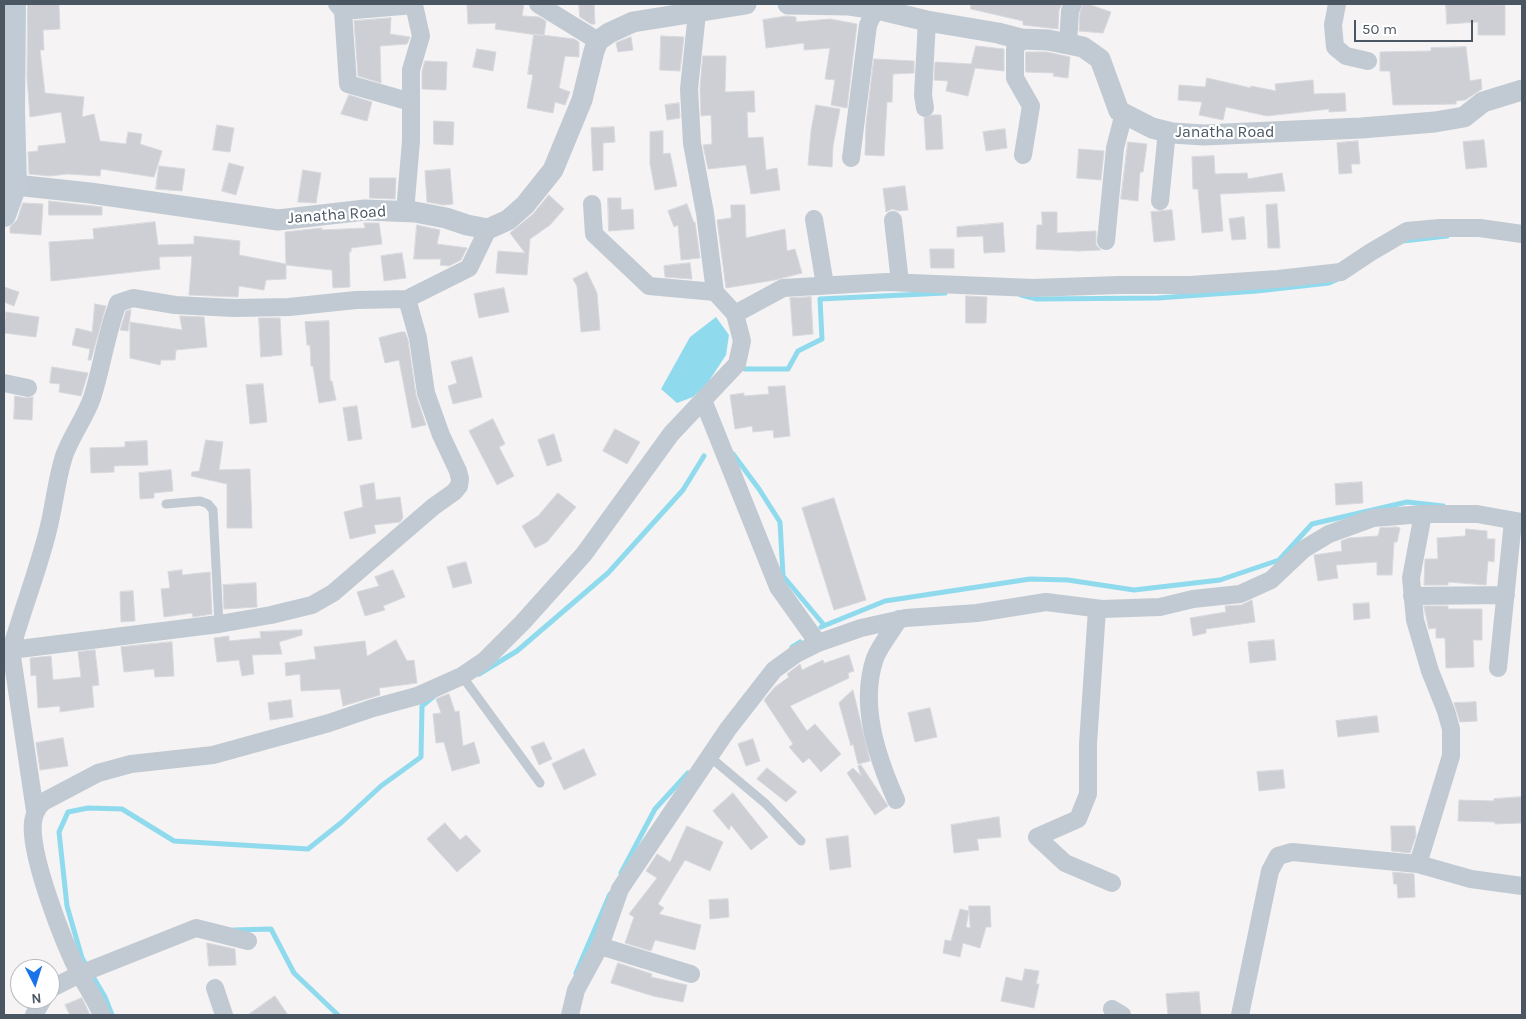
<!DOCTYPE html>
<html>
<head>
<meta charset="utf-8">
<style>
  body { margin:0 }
  #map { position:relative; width:1526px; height:1019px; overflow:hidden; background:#f5f3f3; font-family:Karla,sans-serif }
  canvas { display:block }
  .frame { position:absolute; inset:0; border:5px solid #4a5661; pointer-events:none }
  .north { position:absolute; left:10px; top:959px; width:50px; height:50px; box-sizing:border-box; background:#fff; border:1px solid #b7bbc0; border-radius:50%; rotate:175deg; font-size:14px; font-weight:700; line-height:20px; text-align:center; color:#4a5661 }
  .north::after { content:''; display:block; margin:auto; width:18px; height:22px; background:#1a73e8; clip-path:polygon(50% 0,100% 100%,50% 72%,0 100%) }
  .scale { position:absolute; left:1354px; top:20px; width:119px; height:22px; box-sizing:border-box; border:2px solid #4a5661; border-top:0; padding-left:6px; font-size:15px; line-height:18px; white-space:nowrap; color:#4a5661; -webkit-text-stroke:4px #fff; paint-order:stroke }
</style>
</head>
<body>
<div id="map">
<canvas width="1526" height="1019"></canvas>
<div class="frame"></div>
<div class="north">N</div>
<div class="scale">50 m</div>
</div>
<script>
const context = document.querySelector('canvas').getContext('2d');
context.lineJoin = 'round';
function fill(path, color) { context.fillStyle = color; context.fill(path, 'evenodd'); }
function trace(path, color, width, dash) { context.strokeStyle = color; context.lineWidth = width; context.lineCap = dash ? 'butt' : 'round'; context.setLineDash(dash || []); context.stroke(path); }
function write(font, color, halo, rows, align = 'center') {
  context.font = font + ' Karla,sans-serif'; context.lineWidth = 4.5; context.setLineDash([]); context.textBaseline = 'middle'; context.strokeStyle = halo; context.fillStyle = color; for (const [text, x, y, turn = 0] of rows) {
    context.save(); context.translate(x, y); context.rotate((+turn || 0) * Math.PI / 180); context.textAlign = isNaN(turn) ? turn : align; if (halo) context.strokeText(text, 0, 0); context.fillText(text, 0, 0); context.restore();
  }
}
const water = new Path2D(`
  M716,317L729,335L726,355L707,384L693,397L677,403L661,389L690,337Z`);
const stream = new Path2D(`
  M1403,241L1447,236
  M1021,295L1037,299L1158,298L1257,291L1329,283L1338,279
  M745,369H788L798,351L822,339L820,299L945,293
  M733,454L759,489L780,522L783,576L824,625
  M821,627L885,601L1030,579L1068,580L1134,590L1220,580L1279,560L1312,524L1407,502L1443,506
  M792,647L800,642
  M479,674L517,651L608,573L683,490L704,456
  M621,873L655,809L688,773
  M234,930L271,929L294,973L338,1015
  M576,973L610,894
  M112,1015L105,997L82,958L67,906L59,832L68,812L88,808L122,809L174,841L308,849L342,822L381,786L421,757L422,706L433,697`);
const building = new Path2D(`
  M28,4H59L60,29L43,30L44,50H40L45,93L84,97L82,117L94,114L100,141L126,144L128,132L142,134L140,144L162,151L154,177L101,169L100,176L68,174L49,176L29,174L28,152L38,151V146L66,143L61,112L30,117L27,77Z
  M524,4L522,16L539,17L546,21L544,36L495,29L496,23L468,24L467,5Z
  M579,4H594L595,24H591L580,17Z
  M971,4H1062L1059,10L1058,29L1023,25V21L971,9Z
  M1083,4H1088L1111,12L1103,33L1079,31L1080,13Z
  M1446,4L1505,5V35H1478V22L1447,24Z
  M787,16L796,17V22L830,19L857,24L847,108L831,105L835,80L825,79L830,48L804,50V43L766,48L763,20Z
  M391,18L390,34L410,37L407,44L380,46L381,83L358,76L354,21Z
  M534,34L574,39L579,42V57L565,56L559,88L570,92L565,105L555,102L553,113L527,108L533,75L528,74Z
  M661,36L684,37L680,71L660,70Z
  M631,37L633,50L618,52L616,43Z
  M976,46L1004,49V71L975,68L968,96L946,91L948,81L934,80L935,62L971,64Z
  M1466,47L1470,81L1481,79L1482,89L1465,100L1456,101V104L1393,105L1390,71H1380V52L1431,51V48Z
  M477,49L496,52L493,71L473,67Z
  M1026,52H1047L1070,57L1068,78L1053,76L1054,73L1026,72Z
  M703,56H726L725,92L754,91L755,112H747L748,138L763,137L766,170L777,168L780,190L751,194L746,165L708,169L703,145L712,144L711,115L701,116L700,89Z
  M874,59L914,61V73L893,74L892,102H887L884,156L865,155L866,124Z
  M425,61L447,62L446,90L422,89V72Z
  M1207,78L1251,88V86L1276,91L1275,84L1313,80L1314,94L1345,93L1346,111L1329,112V109L1267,116L1226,107L1223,120L1199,115L1202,102L1178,100L1179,85L1205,87Z
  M349,95L372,102L367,121L341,114Z
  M679,103L680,118L667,120L665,105Z
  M816,105L840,109L833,146L832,167L808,165L811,131Z
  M932,115H941L943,149L926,150L924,118Z
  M434,121L454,122L453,145L434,144Z
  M217,125L234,128L230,152L213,150Z
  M614,127L615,142L603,143V170L593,171L591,128Z
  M1005,129L1007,148L986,151L983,132Z
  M663,131V154L670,153L677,186L655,190L650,164V132Z
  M1484,140L1487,167L1466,169L1463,142Z
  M1358,141L1360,164H1351L1352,173L1339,174L1337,143Z
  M1128,142L1147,144L1143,172H1140L1138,201L1121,199Z
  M1079,149L1104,151L1101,180L1077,178Z
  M1214,156L1215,174L1247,173L1248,179L1282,173L1285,191L1220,194L1223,231L1202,233L1198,189H1193L1192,157Z
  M229,163L244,167L236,195L222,191Z
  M159,166L185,169L182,191L156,189Z
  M450,169L453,204L444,205L427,202L425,171Z
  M303,170L321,173L316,203L298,202Z
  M370,178H396L395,199L370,198Z
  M905,186L908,210L899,211L892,209L886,212L883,189Z
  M549,195L564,209L550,225L530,239L527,275L496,273L498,251L525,253L510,233L533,214Z
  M608,198H621V210L633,209L634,229L609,231Z
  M49,201L102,207V215H49Z
  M23,203L43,204L41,235L10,233V227L17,220Z
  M687,204L694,223L695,222L700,258L681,260L678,225L674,227L668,211Z
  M1277,204L1280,248H1268L1266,205Z
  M731,205H745L746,238L785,229L787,251L795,249L802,273L775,280L726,288L717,220L731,218Z
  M1172,210L1175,240L1154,242L1151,212Z
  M1042,212H1057V233L1096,231V245L1101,250L1078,251L1036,249L1037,225H1042Z
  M1244,217L1246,239L1232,240L1229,219Z
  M155,222L158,245L194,244V236L240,241L239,255L286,264V279L266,280L264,290L239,286L238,297L189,295L192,256L159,257L160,269L51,281L49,242L94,239L93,229Z
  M364,223H379L382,244L351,248V252H349L350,287L333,288L332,270L286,265L285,232L322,228V230L365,228Z
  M1003,223L1005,252L984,253L983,236L957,237V227Z
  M417,225L440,230L437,244L467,248L461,260L449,266L440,265L441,259H414Z
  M930,249H954V268H931Z
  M402,253L406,278L384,281L381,256Z
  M690,263L692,279L665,277L664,266Z
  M587,272L597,293L600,330L581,332L577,286L573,279Z
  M4,287L19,292L14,306L4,302Z
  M504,288L509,312L479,318L474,294Z
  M966,296L987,297L986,323H966Z
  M811,297L813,334L793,336L790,298Z
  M95,304L106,306L91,360H88L90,349L72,345L76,328L92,332Z
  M131,310L128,331L120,330L126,311Z
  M6,312L39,317L36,337L4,333Z
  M180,316L204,317L207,347L176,350L175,360H161L160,365L130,358V322L182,330Z
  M259,318H280L282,355L261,357Z
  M329,321L330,381H332L336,400L319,403L313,366H311L310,345H307L305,322Z
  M401,332H405L408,340L416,395L426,425L412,428L399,360L385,363L379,338Z
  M472,357L482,397L453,404L448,386L457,383L451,362Z
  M52,367L88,373L81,396L59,392L60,384L50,383Z
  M263,384L267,422L250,424L246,385Z
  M785,386L790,436L774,438L773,430L753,432L752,426L735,429L730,395L744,393V396L769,394L768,387Z
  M15,396L26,398L33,397L32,420L14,419Z
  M357,406L362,439L348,441L343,408Z
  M493,419L505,444L499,447L514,476L497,485L469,431Z
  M615,429L640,442L627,464L603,451Z
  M554,434L562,461L547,466L538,440Z
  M206,440L223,442L219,470L250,469L252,528H227V484L191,476L192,472L199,471Z
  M147,441L148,465L114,466V472L91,473L90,448L125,447V442Z
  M171,470L173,491L154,493V498L140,499L139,473Z
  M1362,482L1363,503L1336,505L1335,484Z
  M374,483L376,500L400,497L403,518L400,522L374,525L376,533L350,539L344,512L363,507L360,486Z
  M558,493L576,507L547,542L535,548L522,526L538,516Z
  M834,498L866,600L834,610L802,508Z
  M1397,527L1400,528L1397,542H1394L1392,575H1377V562L1336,565L1338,578L1318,581L1314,555L1342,551L1341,541L1349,538L1378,536L1380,528Z
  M1466,529L1487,531V539H1495L1494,562L1488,561L1486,585L1448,582V585H1424L1425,559H1438L1437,538L1465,536Z
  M466,562L472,583L453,588L447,567Z
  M182,570V575L210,572L212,614L193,617L192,613L164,617L161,589L170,588L168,572Z
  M393,570L405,597L383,606L385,610L365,616L357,592L379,586L375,577Z
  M256,583L257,607L224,609L223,585Z
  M133,591L135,621L121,622L120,592Z
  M1252,600L1255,622L1206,629V633L1193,636L1190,618L1226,612L1225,606L1241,605Z
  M1369,603L1370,618L1354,620L1353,604Z
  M1424,606H1448V609H1482V640H1473L1474,667L1446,668L1445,638H1436V628L1429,629Z
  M302,630V635L279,642L282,654L252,655L254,674L242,676L239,660L217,662L214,638L229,636V641L261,638L260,632Z
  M396,640L407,661L414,660L417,683L379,688L380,695L343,706L340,689L301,691L300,674L286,676L285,663L316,659L314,647L365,641L367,656Z
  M1274,640L1276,660L1250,663L1248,642Z
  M172,642L174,676L155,677L154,669L124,672L121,647Z
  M95,650L99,685L92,686L94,707L60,712V706L38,708L36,675L31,676L30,658L51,656L53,680L81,677L78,652Z
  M849,655L854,671L848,673L849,678L790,706L807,731L815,724L841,754L821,772L809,758L803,763L789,747L793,744L764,700L775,687L789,677L787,674L800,664L802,670L823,660L824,663Z
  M853,690L870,761L858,764L853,744L851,746L839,703Z
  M449,694L455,712L459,711L463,746L474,742L480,763L452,771L444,742L436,743L433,714L441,713L436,699Z
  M291,700L293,717L270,720L268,703Z
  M1476,702L1477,721L1460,722L1454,703Z
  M930,708L937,737L915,742L908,713Z
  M1377,716L1379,732L1338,737L1336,721Z
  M63,738L68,766L40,770L36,743Z
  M753,739L760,761L746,766L738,744Z
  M544,742L552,759L539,765L531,747Z
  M584,749L596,775L564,790L552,764Z
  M861,765L888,806L875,815L847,773L853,768L861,776L858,766Z
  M767,768L797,792L786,802L757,779Z
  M1283,770L1285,788L1259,791L1257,772Z
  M733,793L768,837L751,850L731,825L729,830L713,811Z
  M1522,797V823L1495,824V822L1458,821L1459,800L1494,801V799Z
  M999,817L1001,837L977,839L979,850L954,853L951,825Z
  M445,823L460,840L466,835L481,851L457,872L427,839Z
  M687,826L723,842L710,871L685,860L658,904L664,908L659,914L701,925L695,950L655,940L651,951L625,943L634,917L629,914L657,878L646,871L657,854L670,862Z
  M1391,826H1415L1416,836L1410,853L1392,851Z
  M848,836L851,867L830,870L826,839Z
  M1393,872L1414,874L1415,897L1398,898L1397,884H1394Z
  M728,899L729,917L710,919L709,900Z
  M969,906H990L991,927H986L980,948L963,943L960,957L943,953L945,940L951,941L960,909L969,911L966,927L970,928Z
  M207,943L235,949L236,965L209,966Z
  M618,963L652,974L651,977L687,985L683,1002L653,996L611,983Z
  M1025,969L1039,971L1036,984H1039L1034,1008L1001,1001L1006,977L1022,981Z
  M1199,992L1201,1015H1168L1166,994Z
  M275,996L288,1015H248Z
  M82,998L90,1015H70L65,1005Z`);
const service = new Path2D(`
  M166,504L200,501L208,504L213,510L219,624
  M462,676L540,783
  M710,757L766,804L801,841`);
const minor = new Path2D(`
  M337,4L343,11L414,5L421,36L411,70V141L405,212
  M538,4L598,41
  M1337,4L1333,25L1335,47L1346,56L1368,61
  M343,11L348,84L411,102
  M697,13L689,89L692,143L705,213L715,292L735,314
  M1021,39L1015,49V78L1031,106L1023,155
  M1068,44L1070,11L1073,4
  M925,108L923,95L927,21
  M851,158L868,25L878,4
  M1160,201L1167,131
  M592,204L594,234L649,286L715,292
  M814,219L825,285
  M893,220L900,282
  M1106,241L1115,148L1124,113
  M407,299L469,268L488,229
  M4,383L28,388
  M703,400L778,587L818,643
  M1412,596L1506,595
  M1097,609L1088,744V794L1078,819L1037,837L1065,863L1112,883
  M4,650H11L219,624L271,615L312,605L333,593L433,507L454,492L459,486L460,479L458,471L441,435L426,393L418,338L407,299L356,300L289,307L234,308L175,305L133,298L118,303C106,334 102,367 92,398C85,418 71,436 64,456C56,481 54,509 47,534C37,573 22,611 11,650L35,811
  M1498,668L1513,521
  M896,800C877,757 859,705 875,658C880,645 892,631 899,619
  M1418,864L1451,756V729L1446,711L1430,671L1415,620L1411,578L1423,514
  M600,946L691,974
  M215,988L224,1015
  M50,989L80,974L196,928L248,941
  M1112,1009L1122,1015
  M34,1015L43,999
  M102,1015C96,1001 88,988 80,975C64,944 29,855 33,822C34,813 37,808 43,802L98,773L131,764L213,755L329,723L373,708L417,696L462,676L484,661L523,622L584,554L671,434L737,364L742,341L735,314L783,288L887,282L1033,288L1118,285H1190L1278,279L1341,272L1371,252L1407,231L1439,228H1480L1522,234
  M570,1015L576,990L600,946L620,889L728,729L774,670L796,654L818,643L861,628L906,618L977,613L1046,602L1102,609L1160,607L1193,599L1240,594L1271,580L1304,549L1329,534L1373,518L1423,514H1477L1522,522
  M1240,1015L1270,871L1278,856L1292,852L1418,864L1471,879L1522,886`);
const tertiary = new Path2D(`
  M788,4L849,5L877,9L927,21L998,33L1021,39L1048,40L1083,47L1100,59L1119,111L1152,128L1172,133L1204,135L1361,128L1435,122L1464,117L1483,102L1522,90
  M15,185L90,193L278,220L365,210L415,212L446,218L467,225L488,229L508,220L525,205L553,170L582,100L594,51L598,41L609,33L633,22L746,4`);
const secondary = new Path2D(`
  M4,215L15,185L13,112L14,4`);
const streetNames = [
  ["Janatha Road",1225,132],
  ["Janatha Road",337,215,-4]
];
fill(water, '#90daee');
trace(stream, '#90daee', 5);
fill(building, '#cdcfd5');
trace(building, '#d7d9de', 1);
trace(service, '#c1cad2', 9);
trace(minor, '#c1cad2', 18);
trace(tertiary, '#c1cad2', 21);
trace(secondary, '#c1cbd6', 24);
write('16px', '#4a5661', '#fff', streetNames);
</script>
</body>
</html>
